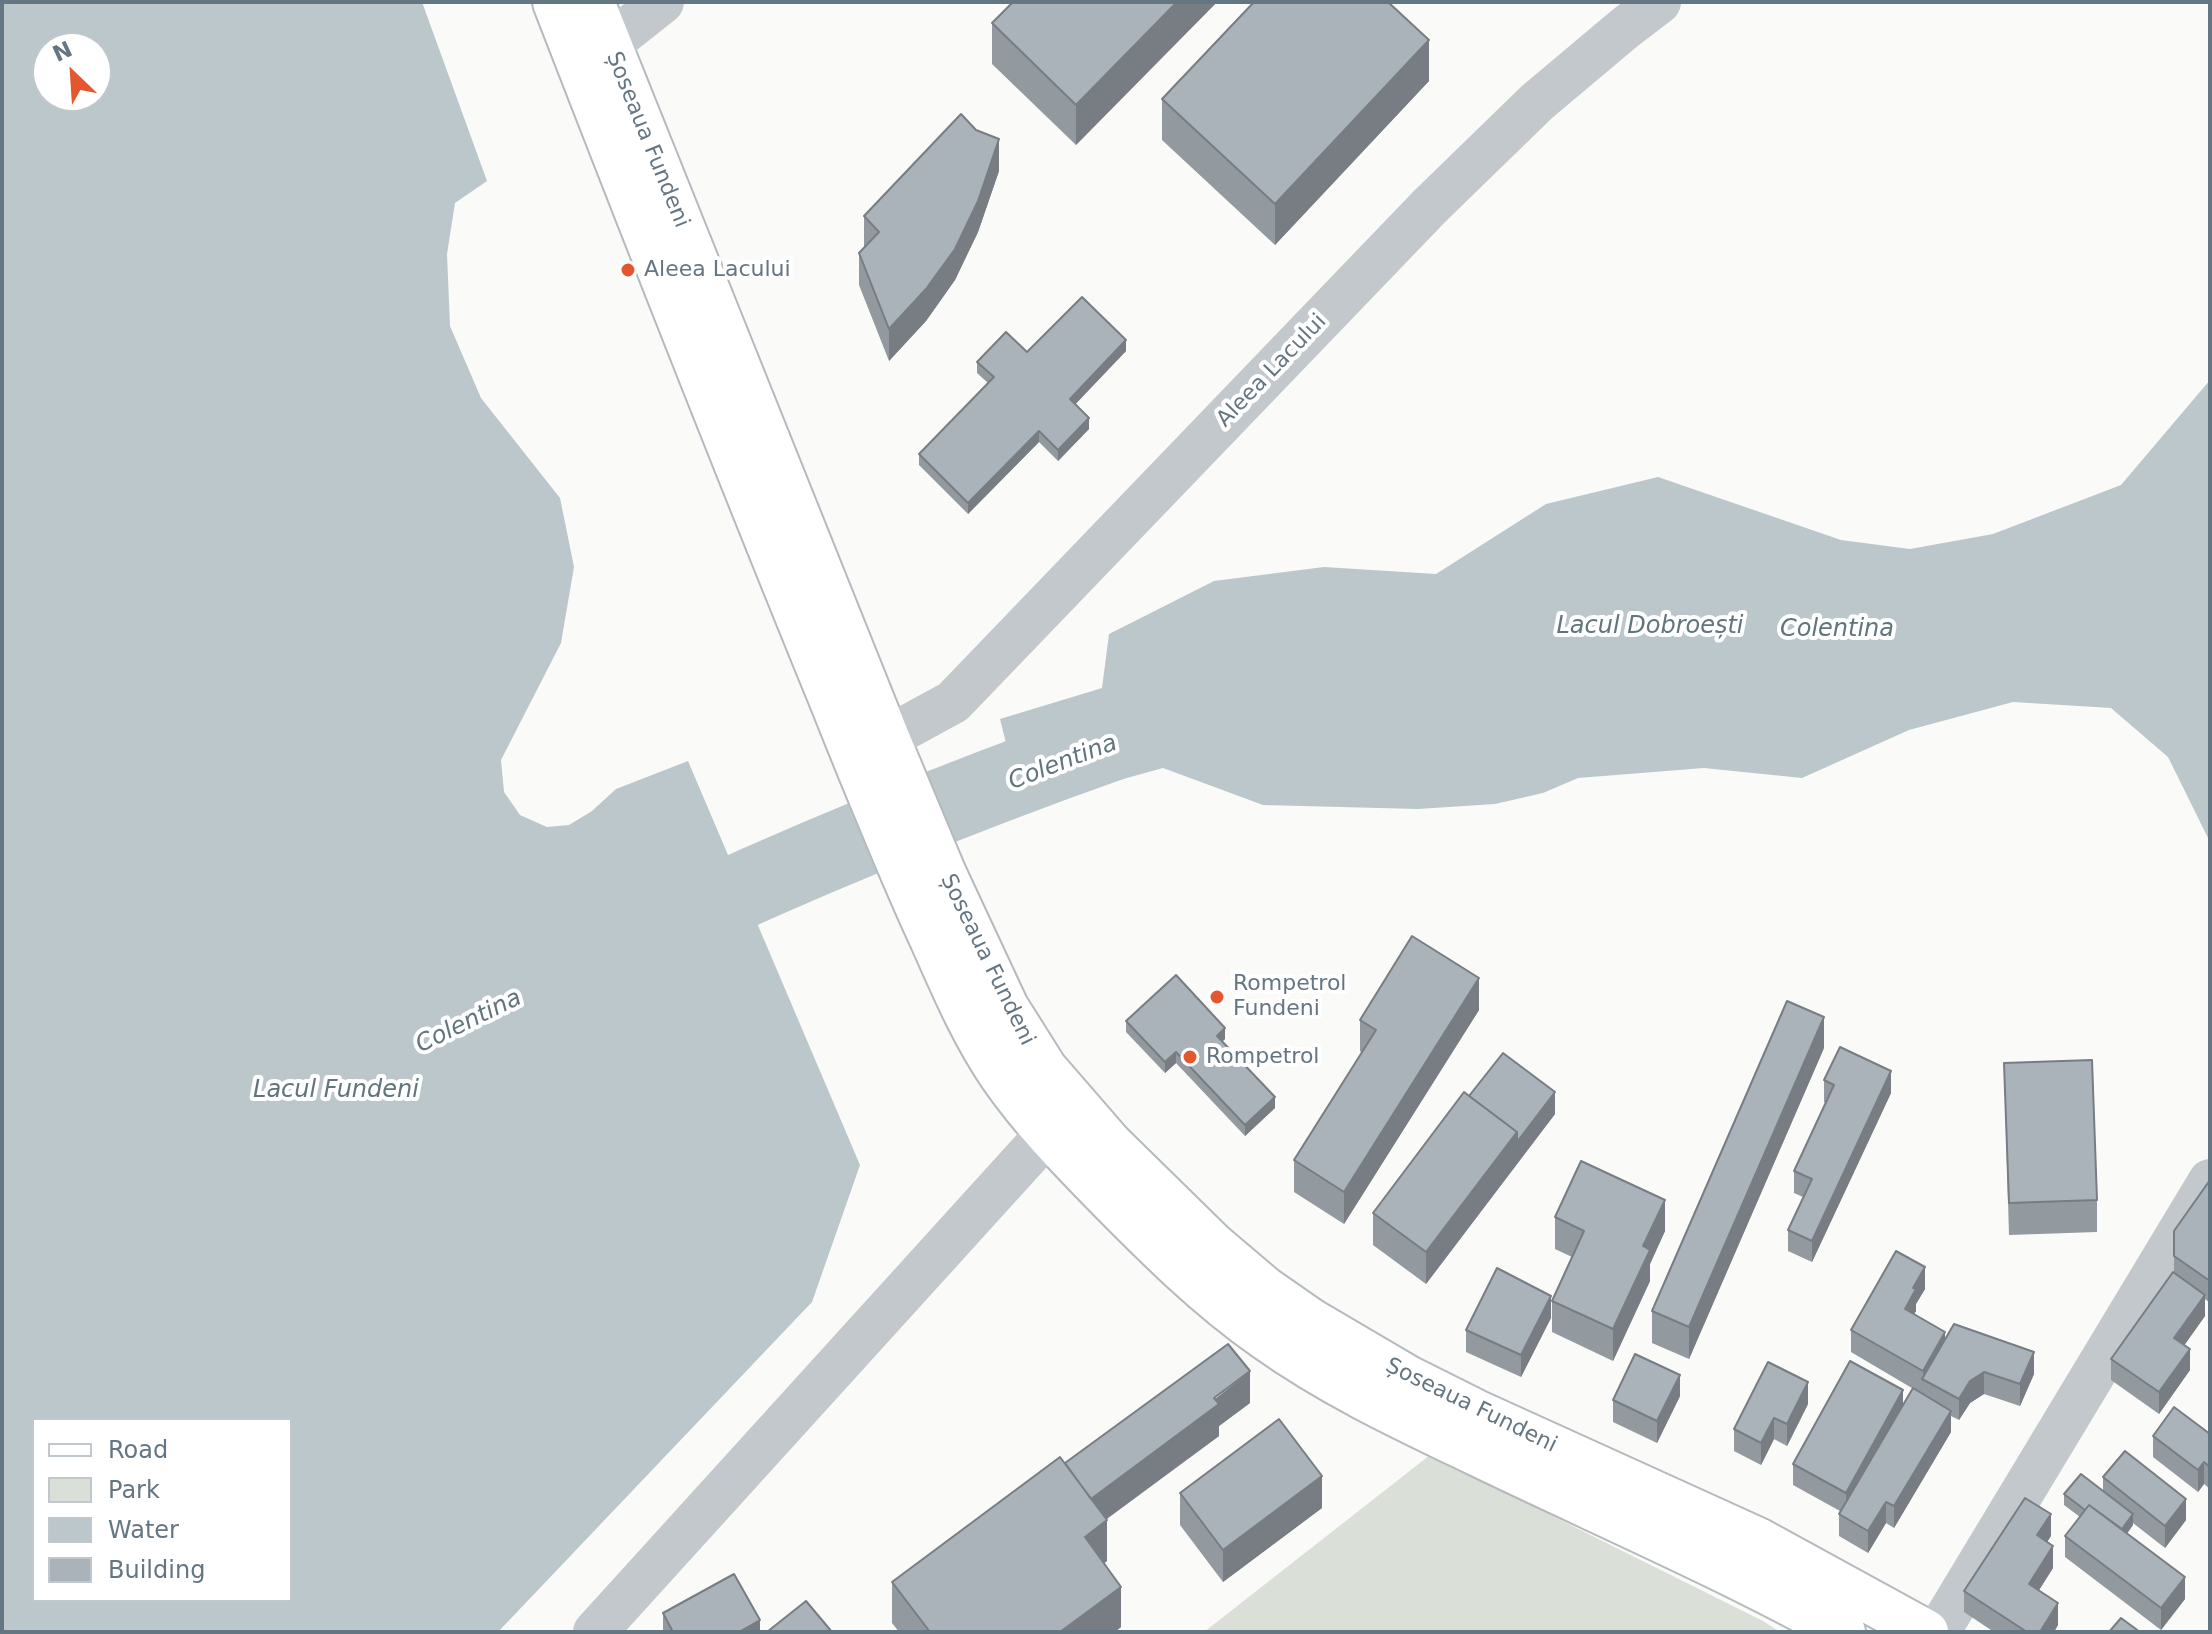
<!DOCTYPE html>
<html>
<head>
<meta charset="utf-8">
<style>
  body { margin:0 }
  #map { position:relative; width:2212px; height:1634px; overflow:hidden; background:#fafaf8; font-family:"DejaVu Sans",sans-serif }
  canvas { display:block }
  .frame { position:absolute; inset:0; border:4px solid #657683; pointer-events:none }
  .legend { position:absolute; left:32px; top:1418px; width:260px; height:184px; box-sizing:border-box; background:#fff; border:2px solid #c1c8cd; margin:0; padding:10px 14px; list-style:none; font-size:24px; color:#657683 }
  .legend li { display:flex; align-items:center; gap:16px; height:40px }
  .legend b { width:40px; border:2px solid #c1c8cd }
  .north { position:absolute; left:32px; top:32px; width:80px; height:80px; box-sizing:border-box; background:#fff; border:2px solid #c1c8cd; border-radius:50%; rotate:335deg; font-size:22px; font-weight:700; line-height:32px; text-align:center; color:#657683 }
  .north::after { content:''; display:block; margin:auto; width:28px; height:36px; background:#e4572e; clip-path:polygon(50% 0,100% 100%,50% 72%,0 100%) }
</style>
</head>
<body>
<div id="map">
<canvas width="2212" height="1634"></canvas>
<div class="frame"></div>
<ul class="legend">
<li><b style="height:10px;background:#fff"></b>Road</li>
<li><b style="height:22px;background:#dadfd7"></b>Park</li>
<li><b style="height:22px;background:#bbc7cb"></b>Water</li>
<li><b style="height:22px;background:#aab3b9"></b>Building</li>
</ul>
<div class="north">N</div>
</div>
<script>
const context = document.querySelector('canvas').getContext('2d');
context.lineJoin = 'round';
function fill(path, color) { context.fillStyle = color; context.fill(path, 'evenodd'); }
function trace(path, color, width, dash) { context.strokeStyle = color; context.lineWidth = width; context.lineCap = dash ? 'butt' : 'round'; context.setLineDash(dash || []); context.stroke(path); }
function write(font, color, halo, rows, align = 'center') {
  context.font = font + ' "DejaVu Sans",sans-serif'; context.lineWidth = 8; context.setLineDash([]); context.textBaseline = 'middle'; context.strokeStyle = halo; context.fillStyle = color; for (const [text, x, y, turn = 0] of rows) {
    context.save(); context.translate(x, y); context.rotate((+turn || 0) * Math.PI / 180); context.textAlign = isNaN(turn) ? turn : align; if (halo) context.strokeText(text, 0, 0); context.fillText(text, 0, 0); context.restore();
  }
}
const green = new Path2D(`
  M1430,1455L1763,1621L1780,1632H1204Z`);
const water = new Path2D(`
  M2,2H422L487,181L455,203L447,254L450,326L481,398L560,498L574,567L561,643L501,760L504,792L520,815L547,827L569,825L592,811L616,789L688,761L860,1165L812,1302L498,1632H2ZM48,48H96V96H48ZM34,1420H290V1600H34Z
  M2210,380V842L2168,757L2111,708L2013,702L1909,730L1802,778L1704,768L1578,778L1543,793L1495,804L1418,809L1263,805L1163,768L1022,807L1000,719L1102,688L1109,634L1214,581L1324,567L1436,574L1546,504L1658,477L1841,540L1910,549L1993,534L2121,485Z`);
const river = new Path2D(`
  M647,934C799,862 956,798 1114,742`);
const minor = new Path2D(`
  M579,63L609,44L662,2
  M887,738L953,702L1430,206L1537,102L1625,28L1659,2
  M595,1632L1048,1133
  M1938,1632L2210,1181`);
const major = new Path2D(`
  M555,2C645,234 736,466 830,696C863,778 895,859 932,939C953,986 973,1034 1002,1076C1031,1118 1067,1155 1103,1192C1154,1244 1206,1296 1266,1338C1332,1385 1405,1419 1478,1454C1600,1513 1724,1566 1843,1632
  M592,2L887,738L944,874L1006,1007L1045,1069L1110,1144L1212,1244L1265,1289L1311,1321L1408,1378L1476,1412L1758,1540L1926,1632`);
const wall = new Path2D(`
  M1217,2L1076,145L992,64V23Z
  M1429,81L1275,245L1162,140V99Z
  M999,171L978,232L955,280L926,321L889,361L859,285V253L864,247V216Z
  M1126,351L1075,404L1089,429L1058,461L1039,442L968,514L919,465V454L988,383L977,373V362L1027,352Z
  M1479,1010L1344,1224L1294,1192V1160L1362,1053L1360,1051V1020Z
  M1126,1021L1225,1039L1222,1041L1275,1108L1245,1136L1176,1063L1165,1073L1126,1032Z
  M1824,1048L1689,1359L1652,1343V1311Z
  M2004,1063L2097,1200V1232L2009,1235Z
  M1824,1080L1891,1093L1812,1262L1788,1251V1230L1803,1197L1794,1193V1171L1826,1103L1824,1102Z
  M1555,1114L1426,1284L1373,1245V1213Z
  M2210,1180V1303L2205,1299V1316L2184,1345L2190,1370L2159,1414L2111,1380V1359L2174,1273V1231Z
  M1555,1217L1665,1231L1650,1264V1281L1613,1361L1552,1332V1301L1572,1257L1555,1249Z
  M1925,1289L1916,1304V1311L1914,1314L1945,1340L2034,1374L2020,1406L1984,1394L1970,1403L1959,1420L1951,1416V1432L1894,1528L1886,1523L1868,1553L1839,1536V1514L1840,1511L1793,1485V1464L1922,1394L1851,1352V1330Z
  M1551,1318L1521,1377L1466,1352V1330Z
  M1680,1396L1657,1443L1613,1422V1400Z
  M1250,1403L1219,1426V1436L1107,1519V1561L1104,1563L1121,1627L1115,1632H899L892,1623V1582L1065,1463Z
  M1808,1404L1787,1446L1774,1439L1761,1465L1734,1451V1429Z
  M2209,1427L2210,1489L2204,1484L2198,1492L2153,1457V1436L2209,1433Z
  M2103,1477L2186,1520L2165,1548L2133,1523V1525L2127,1533L2185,1599L2161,1630L2065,1557V1536L2080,1517L2064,1505V1494L2103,1491Z
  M1180,1493L1322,1508L1223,1582L1180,1525Z
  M2051,1536L2047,1542L2053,1568L2039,1590L2058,1625L2054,1632H1994L1964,1612V1591Z
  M663,1613L760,1632H663Z`);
const shadedWall = new Path2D(`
  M1177,2H1217L1076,145V105Z
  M1429,40V81L1275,245V204Z
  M999,139V171L978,232L955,280L926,321L889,361V329Z
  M1126,340V351L1070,410V399Z
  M1089,418V429L1058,461V450Z
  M1039,431V442L968,514V503Z
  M1479,978V1010L1344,1224V1192Z
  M1824,1017V1048L1689,1359V1327Z
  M1225,1028V1039L1217,1047V1036Z
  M1176,1052V1063L1165,1073V1062Z
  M1891,1071V1093L1812,1262V1241Z
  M1555,1092V1114L1426,1284V1252L1517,1132Z
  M1275,1097V1108L1245,1136V1125Z
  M1665,1200V1231L1650,1264V1281L1613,1361V1329L1643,1246Z
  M1925,1267V1289L1916,1304V1311L1905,1331V1309L1913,1288Z
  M2205,1295V1316L2174,1360V1338Z
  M1551,1296V1318L1521,1377V1355Z
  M1945,1332V1353L1923,1379V1371Z
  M2190,1349V1370L2159,1414V1392Z
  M2034,1352V1374L2020,1406V1384Z
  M1250,1371V1403L1219,1426V1436L1087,1533V1502Z
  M1984,1372V1394L1970,1403L1959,1420V1399L1970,1381Z
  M1680,1375V1396L1657,1443V1421Z
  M1808,1382V1404L1787,1446V1424Z
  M1903,1390V1412L1846,1514V1493Z
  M1951,1411V1432L1894,1528V1506Z
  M1774,1418V1439L1761,1465V1443Z
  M2204,1462V1484L2198,1492V1470Z
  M1322,1476V1508L1223,1582V1550Z
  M2186,1499V1520L2165,1548V1526Z
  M1886,1502V1523L1868,1553V1531Z
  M2051,1514V1536L2037,1557V1535Z
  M2133,1514V1525L2119,1545V1534Z
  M1107,1520V1561L1085,1578V1537Z
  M2053,1546V1568L2029,1606V1584Z
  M2185,1577V1599L2161,1630V1608Z
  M1121,1587V1627L1115,1632H1060Z
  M2058,1603V1625L2054,1632H2040Z
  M760,1620V1632H739Z`);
const building = new Path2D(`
  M1013,2H1177L1076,105L992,23Z
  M1254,2H1388L1429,40L1275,204L1162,99Z
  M961,114L976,130L999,139L978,201L955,249L926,289L889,329L859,253L879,232L864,216Z
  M1082,297L1126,340L1070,399L1089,418L1058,450L1039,431L968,503L919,454L994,377L977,362L1006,332L1027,352Z
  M1412,936L1479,978L1344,1192L1294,1160L1376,1030L1360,1020Z
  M1176,975L1225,1028L1217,1036L1275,1097L1245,1125L1176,1052L1165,1062L1126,1021Z
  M1787,1001L1824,1017L1689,1327L1652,1311Z
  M1840,1047L1891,1071L1812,1241L1788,1230L1812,1179L1794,1171L1834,1085L1824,1080Z
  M1503,1053L1555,1092L1517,1142V1132L1469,1096Z
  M2092,1060L2097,1200L2009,1203L2004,1063Z
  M1464,1092L1517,1132L1426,1252L1373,1213Z
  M1581,1161L1665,1200L1643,1246L1650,1250L1613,1329L1552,1301L1584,1231L1555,1217Z
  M2210,1180V1281L2174,1256V1231Z
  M1896,1251L1925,1267L1913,1288L1916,1289L1905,1309L1945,1332L1923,1371L1851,1330Z
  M1497,1268L1551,1296L1521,1355L1466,1330Z
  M2173,1272L2205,1295L2174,1338L2190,1349L2159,1392L2111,1359Z
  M1954,1324L2034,1352L2020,1384L1984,1372L1970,1381L1959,1399L1922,1379Z
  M1228,1344L1250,1371L1214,1398L1219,1404L1091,1499L1065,1463Z
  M1635,1354L1680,1375L1657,1421L1613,1400Z
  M1850,1361L1903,1390L1846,1493L1793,1464Z
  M1768,1362L1808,1382L1787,1424L1774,1418L1761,1443L1734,1429Z
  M1913,1388L1951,1411L1894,1506L1886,1502L1868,1531L1839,1514Z
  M2174,1407L2210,1434V1467L2204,1462L2198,1470L2153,1436Z
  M1279,1419L1322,1476L1223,1550L1180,1493Z
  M2125,1451L2186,1499L2165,1526L2103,1477Z
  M1060,1457L1107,1520L1085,1537L1121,1587L1060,1632H930L892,1582Z
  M2081,1474L2133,1514L2122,1529L2089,1505L2085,1510L2064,1494Z
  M2025,1498L2051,1514L2037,1535L2053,1546L2029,1584L2058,1603L2040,1632H2027L1964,1591Z
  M2089,1505L2185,1577L2161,1608L2065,1536Z
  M734,1574L760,1620L739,1632H673L663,1613Z
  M806,1601L832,1632H767Z
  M2121,1618L2140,1632H2109Z`);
const markers = [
  [628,270,8,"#e4572e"],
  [1217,997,8,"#e4572e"],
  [1190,1057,8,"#e4572e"]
];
const streetNames = [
  ["Șoseaua Fundeni",647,140,68],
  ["Aleea Lacului",1272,371,-46],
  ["Șoseaua Fundeni",987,960,64],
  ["Șoseaua Fundeni",1471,1406,26]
];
const poiNames = [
  ["Aleea Lacului",644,270],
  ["Rompetrol",1233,984],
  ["Fundeni",1233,1009],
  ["Rompetrol",1206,1057]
];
const waterNames = [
  ["Lacul Dobroești",1650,627],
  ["Colentina",1837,630],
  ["Colentina",1063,763,-21],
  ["Colentina",469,1022,-26],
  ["Lacul Fundeni",336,1091]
];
fill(green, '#dadfd7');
fill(water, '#bbc7cb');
trace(river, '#bbc7cb', 76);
trace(major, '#b5babe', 48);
trace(minor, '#c3c8cc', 44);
trace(major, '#fff', 44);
fill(wall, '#929a9f');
fill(shadedWall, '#777d82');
fill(building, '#aab3b9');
trace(building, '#777d82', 2);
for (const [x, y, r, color] of markers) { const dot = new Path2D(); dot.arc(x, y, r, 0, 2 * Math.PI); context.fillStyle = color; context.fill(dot); trace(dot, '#fff', 3); }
write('22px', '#657683', '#fff', streetNames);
write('22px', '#657683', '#fff', poiNames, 'left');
write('italic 24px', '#60757c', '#fff', waterNames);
</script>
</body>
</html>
